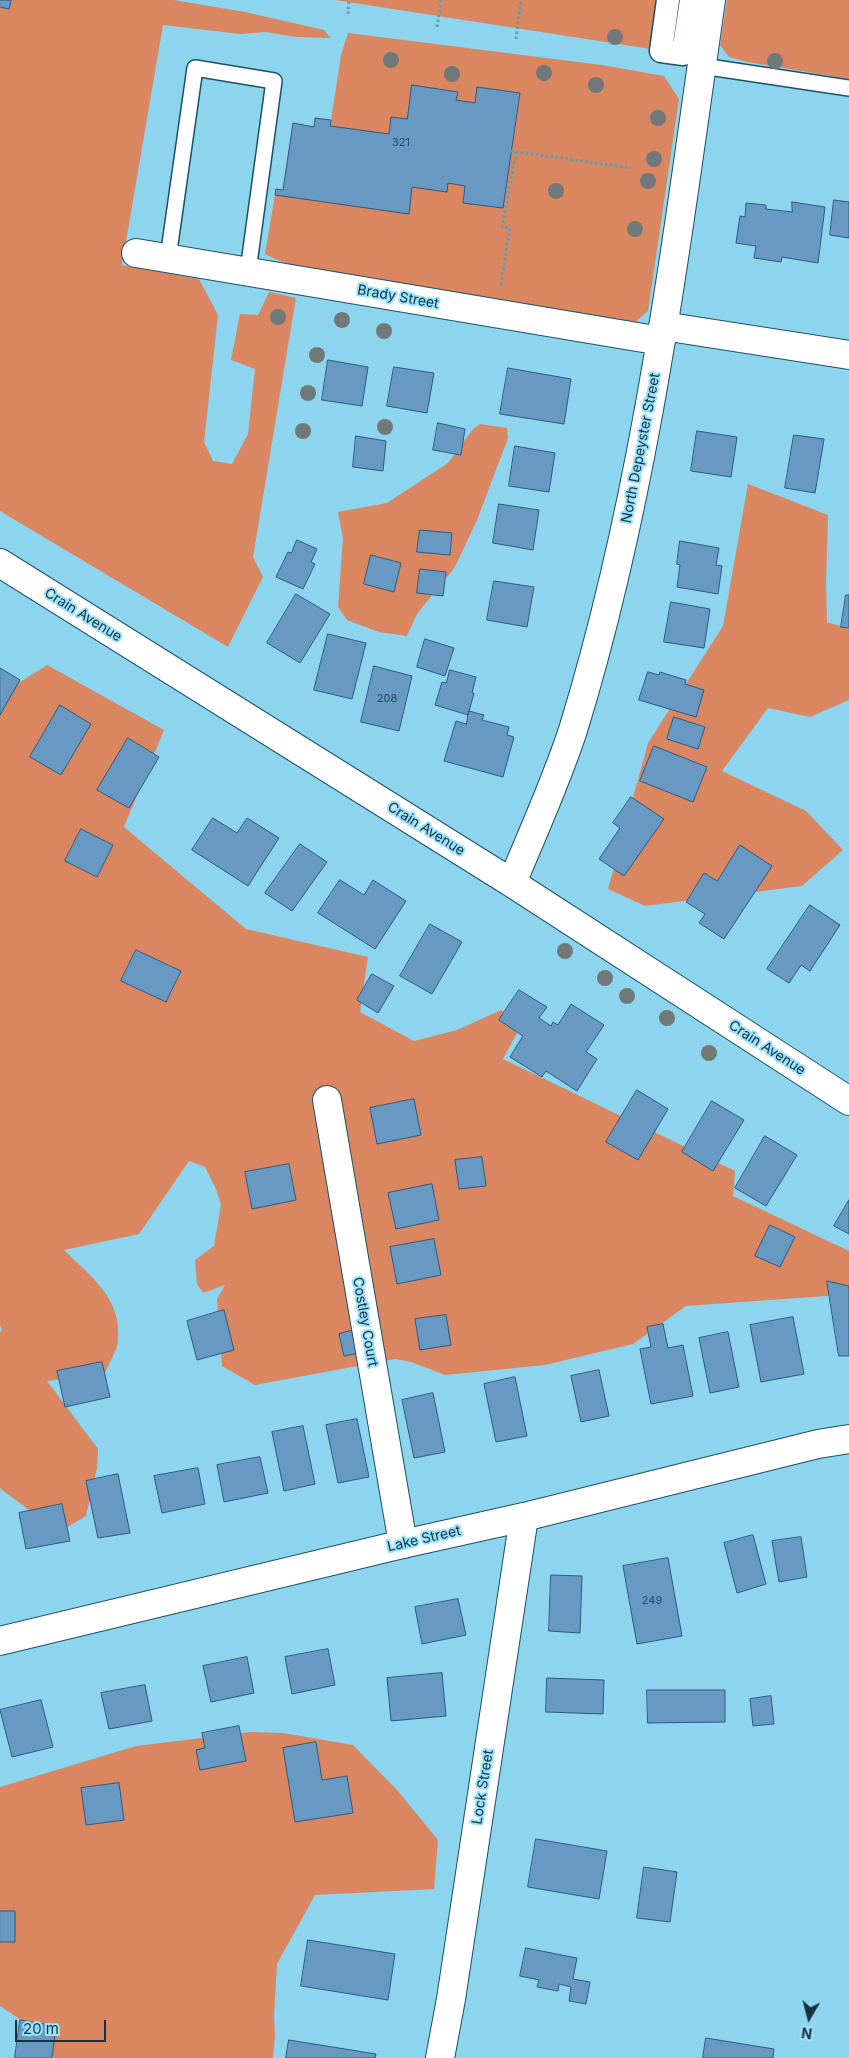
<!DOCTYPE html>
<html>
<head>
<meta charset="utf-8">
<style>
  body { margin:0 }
  #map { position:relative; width:849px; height:2058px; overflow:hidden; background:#8dd4ef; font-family:Inter,sans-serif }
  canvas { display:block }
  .north { position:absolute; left:784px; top:1993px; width:50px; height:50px; -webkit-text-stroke:4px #99e1fd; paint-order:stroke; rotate:188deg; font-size:14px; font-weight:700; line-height:20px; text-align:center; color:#15333d }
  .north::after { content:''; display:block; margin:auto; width:18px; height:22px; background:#15333d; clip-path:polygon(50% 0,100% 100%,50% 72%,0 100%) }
  .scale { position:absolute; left:15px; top:2020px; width:91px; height:22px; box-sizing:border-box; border:2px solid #15333d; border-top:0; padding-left:6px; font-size:15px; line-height:18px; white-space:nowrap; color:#15333d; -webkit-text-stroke:4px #99e1fd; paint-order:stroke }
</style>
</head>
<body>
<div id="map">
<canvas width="849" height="2058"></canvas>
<div class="north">N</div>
<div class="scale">20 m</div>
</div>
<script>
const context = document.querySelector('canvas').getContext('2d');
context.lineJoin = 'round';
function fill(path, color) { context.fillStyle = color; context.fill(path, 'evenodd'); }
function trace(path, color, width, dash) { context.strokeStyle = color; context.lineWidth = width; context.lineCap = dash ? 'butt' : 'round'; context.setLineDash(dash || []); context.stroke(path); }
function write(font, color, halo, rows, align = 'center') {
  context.font = font + ' Inter,sans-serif'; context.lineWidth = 4; context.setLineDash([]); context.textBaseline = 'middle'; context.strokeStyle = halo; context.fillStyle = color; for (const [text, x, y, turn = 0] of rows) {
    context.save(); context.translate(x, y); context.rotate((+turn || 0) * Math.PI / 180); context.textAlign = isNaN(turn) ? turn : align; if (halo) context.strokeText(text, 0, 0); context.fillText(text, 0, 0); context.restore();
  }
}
const green = new Path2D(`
  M0,0H174L245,12L324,30L331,38L295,37L266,32L240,34L163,25L122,265L199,279L218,315L204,442L213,461L232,464L248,434L255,369L231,360L240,314L258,315L269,292L296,298L253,557L263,577L228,647L0,511Z
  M335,0H664L657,50Z
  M727,0H849V79L748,62L729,57L720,45Z
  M348,33L602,65L664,76L679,99L648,311L631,326L313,272L275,259L265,254L276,189L283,190L293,123L314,127L315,118L331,120L341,55Z
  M480,424L507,428L508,438L477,520L455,567L417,614L407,636L379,632L347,620L338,607L343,538L338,512L387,503L448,463L473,429Z
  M748,484L828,515L826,584L827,622L849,629V700L810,717L768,708L722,771L806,811L843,850L802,886L645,906L608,889L648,743L723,626Z
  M47,665L164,730L124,827L246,929L368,957L360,1012L414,1041L457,1030L501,1010L520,1027L503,1059L735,1171L733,1196L849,1251V1292L841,1295L686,1306L633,1344L545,1365L445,1375L411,1362L395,1359L255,1385L222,1366L217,1299L225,1285L203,1293L197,1284L195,1260L214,1246L221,1205L216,1189L205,1167L189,1161L139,1234L64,1250C91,1277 122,1298 118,1341C117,1351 109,1363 105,1373L47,1381L98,1449L97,1468L86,1516L59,1532L2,1490L0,1488V1333L2,1329L0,1326V695Z
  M251,1732L283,1733L353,1745L398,1791L438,1840L434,1889L315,1895L277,1964L274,2016L275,2036L273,2058H54L30,2026L0,2006V1787L136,1746Z`);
const building = new Path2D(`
  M0,0H11L9,9L0,7Z
  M412,85L458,92L456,100L475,103L477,87L520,93L503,208L463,203L465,186L448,183L447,192L412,187L409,214L275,195L276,189L283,190L293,123L314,127L315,118L331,120L330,126L389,134L391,117L407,119Z
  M834,200L849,202V238L830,235Z
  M792,202L825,207L818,263L782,257L781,262L754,258L756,246L736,243L740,216L745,217L746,203L766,205V209L792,212Z
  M328,360L368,367L362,406L322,400Z
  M394,367L434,373L427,413L387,406Z
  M508,368L571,379L564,424L500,414Z
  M438,423L465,429L461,455L433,450Z
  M697,431L737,437L731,477L691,471Z
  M794,435L824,439L815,493L785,488Z
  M356,436L386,441L383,471L353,467Z
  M515,446L555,453L549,492L509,486Z
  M499,504L539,510L533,550L493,543Z
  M420,530L452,533L450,555L417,552Z
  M297,540L317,549L311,562L315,564L303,589L276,577L288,552L291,553Z
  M680,541L719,548L716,565L722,566L718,594L677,587L680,565L677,564Z
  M371,555L401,563L394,592L364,584Z
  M420,569L446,572L443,596L417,593Z
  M494,581L534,587L527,627L487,620Z
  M296,594L330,614L300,663L267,643Z
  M846,595H849V628L841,627Z
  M671,602L710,609L704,648L664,642Z
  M328,634L366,643L352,699L314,690Z
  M425,639L454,648L445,676L417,667Z
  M374,666L412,676L399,731L361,722Z
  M0,668L20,680L0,715Z
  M450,670L476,677L472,693H474L468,715L435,705L442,682L446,683Z
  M648,672L659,675L660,672L686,680L685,684L704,690L696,717L639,700Z
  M60,705L91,724L61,775L30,757Z
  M469,711L484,715L482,720L509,727L507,735L514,737L503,777L444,761L456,721L466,724Z
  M674,717L705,727L698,749L667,739Z
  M128,738L159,757L129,808L97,790Z
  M654,746L707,767L693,802L640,781Z
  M631,797L664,819L624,876L599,859L620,828L613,823Z
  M213,818L237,833L247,818L279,838L248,886L192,850Z
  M81,829L113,845L97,877L65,861Z
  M300,844L327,862L292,911L265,893Z
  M740,845L772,866L724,939L699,923L705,914L686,902L704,873L717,881Z
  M340,880L364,895L373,880L406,901L375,949L318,913Z
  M810,905L840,925L810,971L801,965L789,983L767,969Z
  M430,924L462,942L432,994L400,976Z
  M136,950L181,971L166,1002L121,981Z
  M372,974L394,986L378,1013L357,1000Z
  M519,990L547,1007L539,1018L551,1026L553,1022L558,1025L571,1004L604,1025L586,1052L597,1059L577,1091L546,1071L542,1077L510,1057L523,1036L499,1020Z
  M637,1090L668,1109L638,1160L606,1142Z
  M414,1099L421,1135L377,1144L370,1108Z
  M712,1101L744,1120L713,1171L682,1152Z
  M765,1136L797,1155L766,1206L735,1188Z
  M482,1157L486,1186L459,1189L455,1160Z
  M289,1164L296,1200L252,1209L245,1172Z
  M432,1184L439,1220L396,1229L388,1193Z
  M849,1200V1234L834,1226Z
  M770,1225L795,1237L780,1267L755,1256Z
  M434,1239L441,1275L397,1284L390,1247Z
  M827,1281L849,1286V1356H839Z
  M224,1310L234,1350L197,1360L187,1321Z
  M446,1315L451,1345L420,1350L415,1319Z
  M793,1317L804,1374L761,1382L750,1325Z
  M663,1324L668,1348L683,1345L693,1396L651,1404L640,1349L651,1347L647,1327Z
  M354,1330L359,1353L344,1356L339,1334Z
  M728,1332L739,1387L710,1393L699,1338Z
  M102,1362L110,1397L65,1407L57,1371Z
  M599,1370L609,1416L581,1422L571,1376Z
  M515,1377L527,1436L496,1442L484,1384Z
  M433,1393L445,1452L414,1458L402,1400Z
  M357,1419L369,1477L338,1483L326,1425Z
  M303,1426L315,1484L284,1491L272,1432Z
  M260,1457L268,1493L224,1502L217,1465Z
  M198,1468L205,1504L162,1513L154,1476Z
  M118,1474L130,1533L98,1538L86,1481Z
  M62,1504L70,1541L26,1549L19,1513Z
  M753,1535L766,1584L737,1593L724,1543Z
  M801,1537L807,1577L779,1582L772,1541Z
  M668,1558L682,1636L637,1644L623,1566Z
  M551,1575L582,1576L580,1633L549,1631Z
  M458,1599L466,1635L422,1644L415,1607Z
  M328,1649L335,1685L292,1694L285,1657Z
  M247,1657L254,1693L211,1702L203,1666Z
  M442,1673L446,1716L391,1721L387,1678Z
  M547,1678L604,1680L603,1714L546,1712Z
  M145,1685L152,1721L109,1729L101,1693Z
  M647,1690H725V1722L648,1723Z
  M771,1696L774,1724L753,1726L750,1699Z
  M41,1700L53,1747L12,1757L0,1710Z
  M239,1726L246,1761L200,1770L196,1750L205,1748L202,1733Z
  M316,1742L322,1780L347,1776L353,1813L295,1822L283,1748Z
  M119,1783L124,1820L86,1825L81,1788Z
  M536,1839L607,1851L599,1899L528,1887Z
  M644,1867L677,1872L670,1922L637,1918Z
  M0,1911H15V1942H0Z
  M308,1940L395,1954L388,2000L301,1986Z
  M526,1948L577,1958L573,1979L590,1982L586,2004L569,2001L571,1987L559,1984L558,1991L537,1987L539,1980L520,1976Z
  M20,2020L56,2026L52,2058H15Z
  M706,2038L774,2049L773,2058H703Z
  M289,2040L376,2054L375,2058H286Z`);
const path = new Path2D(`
  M348,14L349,0
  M437,27L441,0
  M516,39L521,0
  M511,151L631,168
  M501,285L510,228L502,227L516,152`);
const service = new Path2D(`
  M702,66L849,88
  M168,258L195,68L274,81L248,271`);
const pedestrian = new Path2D(`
  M668,0L661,51L683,54L691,0`);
const minor = new Path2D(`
  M136,253L661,341
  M663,326L849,355
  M0,563L512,883L849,1101
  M512,883C533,832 556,782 573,730C646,493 676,245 711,0
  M327,1100L403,1544
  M440,2058L451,1999L524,1517`);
const tertiary = new Path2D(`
  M0,1641L403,1544L524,1517L818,1444L849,1439`);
const trees = [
  [615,37],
  [391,60],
  [775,61],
  [544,73],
  [452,74],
  [596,85],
  [658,118],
  [654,159],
  [648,181],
  [556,191],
  [635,229],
  [278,317],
  [342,320],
  [384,331],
  [317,355],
  [308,393],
  [385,427],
  [303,431],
  [565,951],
  [605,978],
  [627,996],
  [667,1018],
  [709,1053]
];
const numberNames = [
  ["321",401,143],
  ["208",387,699],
  ["249",652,1601]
];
const streetNames = [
  ["Brady Street",398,297,10],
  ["North Depeyster Street",641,448,-79],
  ["Crain Avenue",83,615,32],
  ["Crain Avenue",426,829,32],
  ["Crain Avenue",767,1048,33],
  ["Costley Court",365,1322,80],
  ["Lake Street",424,1539,-13],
  ["Lock Street",483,1787,-81]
];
fill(green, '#da8761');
fill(building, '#6899c2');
trace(building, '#2b5b81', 1);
trace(service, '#1b5265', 18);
trace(pedestrian, '#1b5265', 25);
trace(minor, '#1b5265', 30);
trace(tertiary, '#1b5265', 30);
trace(path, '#649eb3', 3, [2.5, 2.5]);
trace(service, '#fff', 15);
trace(pedestrian, '#fff', 22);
trace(minor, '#fff', 28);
trace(tertiary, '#fff', 28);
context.fillStyle = '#707878';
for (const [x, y] of trees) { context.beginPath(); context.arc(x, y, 8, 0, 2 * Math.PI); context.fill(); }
write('11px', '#2a4c5e', null, numberNames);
write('14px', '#15333d', '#99e1fd', streetNames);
</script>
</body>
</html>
